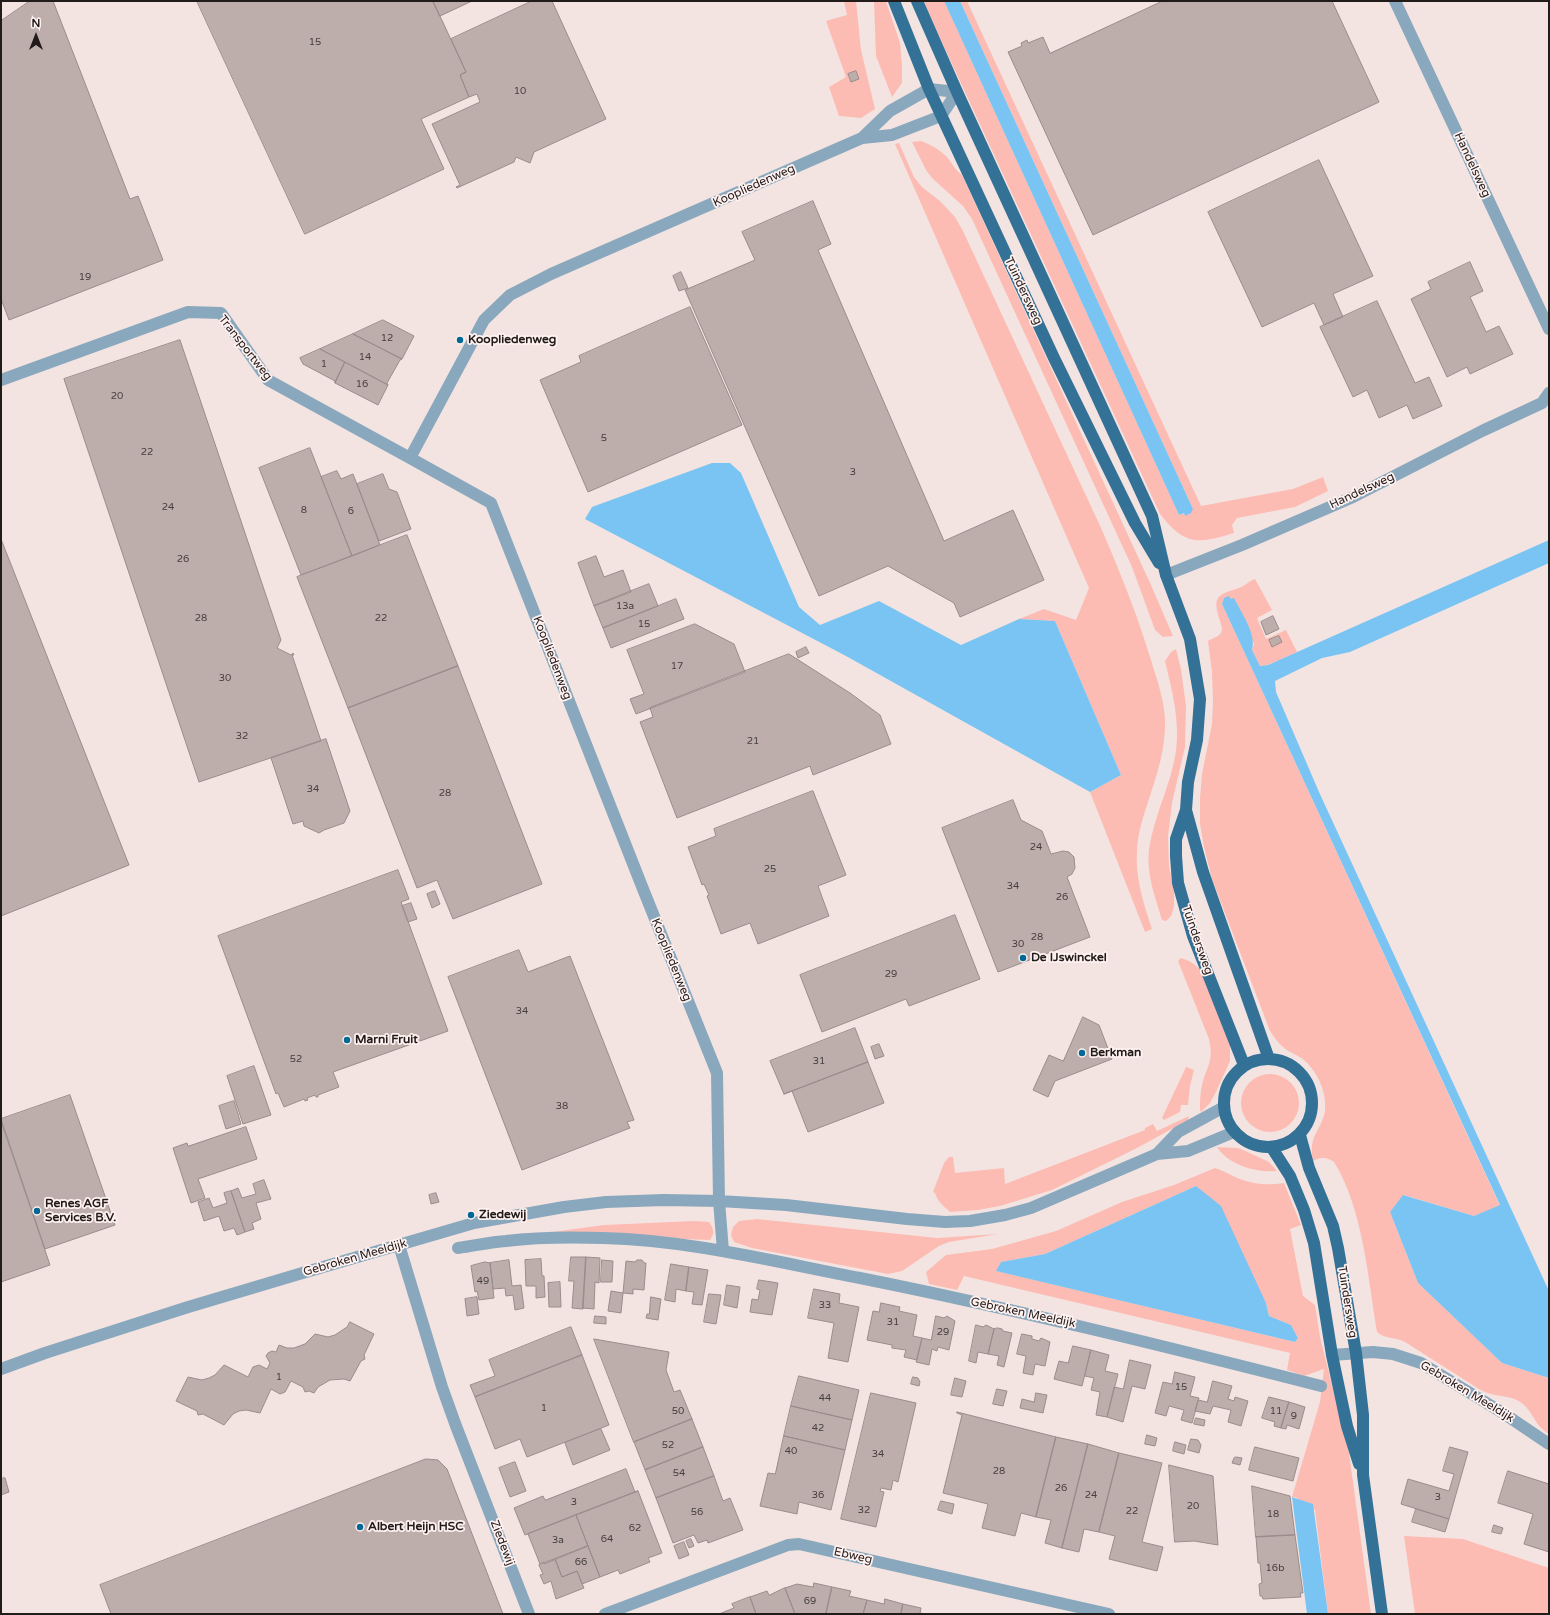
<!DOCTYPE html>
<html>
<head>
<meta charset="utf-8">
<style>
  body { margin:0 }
  #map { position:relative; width:1550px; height:1615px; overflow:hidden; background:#f4e4e1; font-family:"Varela Round",sans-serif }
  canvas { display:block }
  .frame { position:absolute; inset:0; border:2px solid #211b1a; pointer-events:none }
  .north { position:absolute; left:16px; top:16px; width:40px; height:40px; -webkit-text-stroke:3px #fff2f0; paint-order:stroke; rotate:0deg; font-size:11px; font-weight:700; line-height:16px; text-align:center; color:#211b1a }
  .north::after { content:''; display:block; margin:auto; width:14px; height:18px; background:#211b1a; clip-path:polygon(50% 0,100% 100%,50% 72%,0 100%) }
</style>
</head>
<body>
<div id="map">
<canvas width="1550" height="1615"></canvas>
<div class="frame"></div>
<div class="north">N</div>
</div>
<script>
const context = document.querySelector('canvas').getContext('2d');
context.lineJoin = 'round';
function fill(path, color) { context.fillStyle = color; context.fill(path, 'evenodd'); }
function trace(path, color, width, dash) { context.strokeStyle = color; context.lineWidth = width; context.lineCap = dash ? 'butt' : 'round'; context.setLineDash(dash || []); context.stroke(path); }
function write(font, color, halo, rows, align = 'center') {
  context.font = font + ' "Varela Round",sans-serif'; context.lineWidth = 3.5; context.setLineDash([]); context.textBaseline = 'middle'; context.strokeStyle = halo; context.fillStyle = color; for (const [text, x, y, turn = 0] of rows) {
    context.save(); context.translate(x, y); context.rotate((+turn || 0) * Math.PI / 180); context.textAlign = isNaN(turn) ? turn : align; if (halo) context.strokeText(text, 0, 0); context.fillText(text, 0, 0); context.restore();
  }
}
const green = new Path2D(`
  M844,1H856L861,50L875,109L861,118L839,116L829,87L846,77L826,21L847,15Z
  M874,1H886L900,43L902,66V83L892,97L876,56Z
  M924,1H944L1179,515L1184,513L1185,516L1193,509L960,1H967L1201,506L1293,489L1323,477L1328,491L1295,507L1237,518L1232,525L1234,533C1198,544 1185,546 1160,514L928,12Z
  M921,141C931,145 939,149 947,157C953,164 953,168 962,175L1151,585L1173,636L1163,637L1155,630L1132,567L972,219L963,206L932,178L926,170L912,142Z
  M899,143L914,177L922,187L940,201L955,217L963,231L1102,530C1120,572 1137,614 1150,657C1156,677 1164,698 1165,719C1166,748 1157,775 1148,802C1143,817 1138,833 1137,849C1135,877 1143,902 1152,929L1145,932L1090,792L1121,775L1055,621L1019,619L1044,609L1076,620L1089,588L895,144Z
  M1255,579L1272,610L1257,618L1266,639L1286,630L1297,652L1268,665L1260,666L1252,650L1254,644L1231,599H1224L1222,604L1500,1206L1474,1216L1404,1195L1390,1212L1418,1283L1502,1363L1549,1378V1434C1535,1426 1534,1414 1523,1404C1514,1396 1502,1397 1491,1394C1487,1393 1483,1391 1479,1389L1405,1342C1396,1337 1384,1339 1377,1332C1368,1278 1363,1209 1334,1162C1327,1157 1320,1157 1313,1161C1308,1134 1321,1132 1325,1111C1327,1093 1318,1073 1305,1061C1299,1055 1290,1053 1284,1048C1278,1043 1274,1037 1270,1031L1212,879L1204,847L1200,824V798L1202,774L1212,724L1213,702L1212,672L1208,641C1212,638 1217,638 1221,633C1223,629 1221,625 1220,621C1212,596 1217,595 1239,588C1245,586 1249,581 1255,579Z
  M1176,649L1181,669L1186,706L1185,747L1172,803L1168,836L1169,866L1174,893V906L1171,916L1166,921L1162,920C1155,897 1146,873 1149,849C1154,815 1171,785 1176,751C1180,720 1172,690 1165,661L1171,652Z
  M1181,958C1191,961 1197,965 1203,974L1230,1043V1061L1216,1092L1210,1103L1201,1112L1200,1110C1200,1102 1200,1093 1202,1085C1207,1065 1214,1062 1209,1039L1178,961Z
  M1186,1067L1194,1070L1190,1086L1188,1105H1181L1180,1112L1164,1120L1162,1118Z
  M1241 1103a29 29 0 1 1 58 0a29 29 0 1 1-58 0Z
  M1189,1116L1188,1120L1137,1148L1052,1190L1000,1206L978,1210L950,1212C944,1206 938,1203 935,1193L933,1192L944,1163L949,1157H953L955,1173L1004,1168L1005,1184L1145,1130V1128L1153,1124L1157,1131Z
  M1217,1147L1237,1148L1241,1149L1269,1162L1277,1171C1257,1173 1228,1165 1217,1147Z
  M1215,1168C1222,1170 1227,1173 1233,1176C1250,1184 1266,1186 1284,1183L1301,1225L1290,1229L1303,1296L1315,1305L1320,1337L1349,1453L1371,1614H1328L1315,1510L1295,1497H1292L1320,1402L1324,1369L1304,1376L1287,1370L1290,1353L964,1276L957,1290L929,1284L926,1272L946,1255L992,1249L1056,1231L1122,1202L1174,1185ZM1196,1186L1266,1303L1269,1316L1291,1325L1298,1338L1295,1342L997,1271L1001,1262L1045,1254Z
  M757,1219L937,1238L998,1234L949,1242L939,1246L902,1271L888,1274L752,1248L734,1242L731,1235L733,1227L739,1221Z
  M694,1221L709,1222C714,1229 715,1233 710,1240L575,1235L516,1237L604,1225Z
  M1404,1536L1463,1539L1549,1568V1614H1415Z`);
const water = new Path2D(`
  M944,1H960L1193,509L1191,513L1185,516L1184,513L1179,515Z
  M712,463H730L741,473L799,607L820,625L879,601L961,645L1019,619L1055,621L1121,775L1090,792L846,656L585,519L592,507Z
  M1549,540V563L1350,652L1322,658L1275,681L1276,692L1319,792L1549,1291V1378L1502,1363L1418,1283L1390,1212L1403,1195L1474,1216L1500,1205L1222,604L1224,598L1229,596L1231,599L1234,598C1241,612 1257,635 1252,650L1260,666L1268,665Z
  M1196,1186L1221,1206L1266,1303L1269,1316L1291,1325L1298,1338L1295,1342L996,1271L1001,1262L1045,1254Z
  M1292,1497L1313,1504L1328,1614H1307Z`);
const building = new Path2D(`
  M30,1H53L130,199L138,196L163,260L9,320L1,299V21Z
  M197,1H433L466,72L460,75L469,97L421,119L444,169L305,234Z
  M433,1H472L440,16Z
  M532,1H552L606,119L534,152L530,163L516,157L514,162L457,188L456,187L460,185L432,124L480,102L477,94L469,97L460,75L466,72L451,39Z
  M1163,1H1332L1379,102L1093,235L1008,52L1022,46L1021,43L1027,40L1028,43L1043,37L1050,53Z
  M856,71L859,79L851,82L848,74Z
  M1319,160L1373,276L1333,294L1343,317L1324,325L1314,303L1262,327L1208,212Z
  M813,201L831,244L818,250L944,541L1013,510L1044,580L960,617L954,603L888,566L819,596L685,290L755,260L742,232Z
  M1470,262L1483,291L1470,297L1486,332L1499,326L1513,354L1470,374L1467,367L1447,377L1411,299L1431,289L1428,282Z
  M681,272L688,288L679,291L673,276Z
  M1377,301L1415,383L1429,377L1442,406L1413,419L1407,405L1379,418L1367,390L1353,397L1320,327Z
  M690,307L742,425L588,492L540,380L581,362L579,356Z
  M383,320L414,336L402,359L353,334Z
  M353,334L402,359L400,360L387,383L388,385L320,349Z
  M180,340L281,640L277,648L291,655L293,653L294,655H292L321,741L199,782L64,379Z
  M320,349L345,362L335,383V381L303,364L300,358Z
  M345,362L388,385L378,405L335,383Z
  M310,448L352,556L301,575L259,468Z
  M337,471L341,479L353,474L380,545L352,556L321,477Z
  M383,474L389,489L397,492L411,529L379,541L357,484Z
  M407,535L458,666L348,708L297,577Z
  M1,539L129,865L1,916Z
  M596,556L604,577L623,570L631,592L594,606L578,563Z
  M649,584L658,606L603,628L594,606Z
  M676,599L684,619L611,648L603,628Z
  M1273,616L1279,629L1266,635L1261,622Z
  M695,624L734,644L745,672L636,714L630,699L644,694L627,650Z
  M1279,636L1282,642L1272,647L1269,640Z
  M806,647L809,653L798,658L796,652Z
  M789,654L850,693L880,715L891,744L813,775L810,766L677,818L640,722L653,717L650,708Z
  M458,666L542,884L453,919L437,880L417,888L348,708Z
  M326,739L350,811L344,823L324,830L319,833L304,826L303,821L293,824L271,758Z
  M813,791L846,875L818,886L829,916L758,944L750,923L721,934L707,896L709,895L704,884L702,885L688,847L716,836L714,829Z
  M1013,800L1021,820L1042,831L1051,854L1063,851L1069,852L1074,857L1075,868L1072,874L1067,877L1090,937L998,972L942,828Z
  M398,870L409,899L401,902L448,1031L333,1072L339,1087L318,1095V1097H316L315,1095L307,1098L308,1100L305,1101L304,1099L284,1107L278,1093L276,1094L218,936Z
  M435,891L440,904L432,908L427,894Z
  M411,903L417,919L408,922L402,906Z
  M955,915L980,979L909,1006L906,999L822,1032L800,975Z
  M519,950L528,972L570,956L634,1120L627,1122L630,1128L522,1170L448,977Z
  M1083,1017L1099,1025L1112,1059L1055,1081L1048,1097L1033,1090L1049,1055L1063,1061Z
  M855,1028L868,1062L784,1094L770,1061Z
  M879,1044L884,1056L875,1059L871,1047Z
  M868,1062L884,1103L808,1132L792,1091L784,1094Z
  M254,1066L271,1115L243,1124L227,1076Z
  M70,1095L115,1225L45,1249L1,1119Z
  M234,1101L241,1124L226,1129L219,1106Z
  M1,1121L50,1265L1,1282Z
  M246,1127L257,1159L198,1179L205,1198L191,1203L173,1148L187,1143L188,1146Z
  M264,1180L271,1199L256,1203L261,1219L252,1223L254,1229L245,1232L231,1191L238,1188L242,1198L256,1194L253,1184Z
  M231,1191L245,1232L237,1235L234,1228L224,1231L219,1216L204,1221L198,1202L209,1198L213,1208L227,1203L224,1193Z
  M436,1193L439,1202L431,1204L429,1195Z
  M571,1257H586L583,1309L572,1308L574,1281H569Z
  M586,1257L600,1258L599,1283L595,1282L594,1309L583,1308Z
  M541,1259L542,1276H544L545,1297L536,1298V1286H526L525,1260Z
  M509,1260L512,1286L521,1285L524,1308L515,1310L513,1295L506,1296L505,1288L493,1289L490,1263Z
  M602,1260L613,1261L612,1282H601Z
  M637,1260H642L644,1263H646L644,1290L633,1289V1294L623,1293L621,1313L608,1311L611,1291L623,1293L626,1261L635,1262Z
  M485,1262L490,1263L494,1298L479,1300L477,1291L475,1292L471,1266Z
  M671,1264L689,1267L686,1291L676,1289L675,1302L665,1300Z
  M689,1267L708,1270L702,1305L692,1304L694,1292L686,1291Z
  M759,1280L778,1283L772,1315L750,1312L752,1299L758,1300L760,1290L757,1289Z
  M560,1282L561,1307H549L548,1283Z
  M727,1285L740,1287L737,1308L724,1305Z
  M814,1289L840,1294L839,1303L859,1307L848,1362L828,1358L834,1323L808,1318Z
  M709,1294L721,1295L716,1324L704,1322Z
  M477,1297L479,1314L467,1316L465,1299Z
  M651,1297L661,1299L658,1320L646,1318L647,1314H649Z
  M881,1303L900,1307L899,1311L917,1315L913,1336L922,1338L917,1360L904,1357L906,1350L892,1348V1345L867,1340L873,1311L879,1312Z
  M595,1316L606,1317V1324L594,1323Z
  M936,1316L944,1318L947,1316L955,1321L949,1350L938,1347L937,1351L932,1349L929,1365L916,1362L922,1338L931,1340Z
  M350,1322L374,1334L364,1355L365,1359L361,1361L350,1381L344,1379L330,1380L318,1387L314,1393L309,1391L305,1392L303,1387L291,1381L285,1392L280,1394L271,1389L260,1413L246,1410L239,1411L233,1414L224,1425L203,1414L198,1415L197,1411L176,1401L188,1377L202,1380L209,1378L215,1375L224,1365L248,1377L253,1367L259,1365L267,1369L270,1363L266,1356L268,1353L272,1351L276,1352L279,1345L287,1348H294L305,1344L315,1334L328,1337L335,1335L347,1327Z
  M976,1325L983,1327L986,1325L994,1329L988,1354L978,1352L976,1363L969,1361Z
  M571,1327L582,1355L475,1397L470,1385L495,1376L489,1360Z
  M998,1328L1002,1329L1003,1331L1012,1333L1004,1367L997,1365L999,1356L988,1354L994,1329Z
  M1022,1334L1032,1336V1339L1039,1341L1041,1338L1050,1342L1045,1366L1035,1364L1033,1375L1023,1373L1026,1356L1017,1354Z
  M594,1339L669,1352L666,1370L674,1392L680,1390L692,1419L634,1442Z
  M1073,1346L1091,1350L1082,1386L1054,1379L1059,1361L1068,1363Z
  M1091,1350L1109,1355L1105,1371L1118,1374L1107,1417L1096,1415L1100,1392L1091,1390L1094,1378L1085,1376Z
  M582,1355L609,1425L527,1457L520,1439L495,1449L475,1397Z
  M1130,1360L1151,1365L1145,1389L1132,1386L1123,1422L1107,1417L1114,1387L1123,1389Z
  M1175,1372L1195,1377L1190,1396L1199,1398L1192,1423L1181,1420L1184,1410L1169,1406L1166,1416L1155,1413L1163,1382L1172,1384Z
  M799,1376L859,1390L852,1420L791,1406Z
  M913,1377L918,1378L920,1382L919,1386L911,1384Z
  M955,1378L966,1381L962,1397L951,1395Z
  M1213,1381L1232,1386L1228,1399L1234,1401L1235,1397L1248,1401L1241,1426L1228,1422L1231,1410L1213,1406L1210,1414L1195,1411L1198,1400L1207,1402Z
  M997,1389L1007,1391L1003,1406L993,1404Z
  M871,1393L916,1403L898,1482L893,1480L891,1490L881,1488L880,1491L884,1492L876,1527L841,1519Z
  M1036,1393L1047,1395L1043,1413L1020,1408L1022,1399L1034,1402Z
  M1269,1397L1289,1402L1281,1428L1274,1426L1275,1422L1262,1418Z
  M1289,1402L1305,1407L1299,1429L1287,1425L1286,1429L1281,1428Z
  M791,1406L852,1420L845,1450L784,1436Z
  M957,1412L1056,1437L1036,1517L1021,1513L1015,1536L982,1528L988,1504L943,1493L962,1415L957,1413Z
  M1196,1418L1205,1420L1204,1426L1194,1424Z
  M692,1419L703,1447L645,1470L634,1442Z
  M601,1429L610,1450L573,1465L565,1443Z
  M1147,1435L1157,1438L1155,1446L1145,1444Z
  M784,1436L845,1450L831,1510L799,1502L797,1514L760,1506L768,1473L775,1474Z
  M1056,1437L1088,1444L1062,1548L1045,1543L1051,1520L1036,1517Z
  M1191,1439L1198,1440L1201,1445L1199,1453L1188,1450Z
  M1175,1442L1186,1445L1184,1454L1173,1451Z
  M1088,1444L1119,1453L1099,1532L1084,1529L1079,1552L1062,1548Z
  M703,1447L714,1476L656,1498L645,1470Z
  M1255,1447L1299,1458L1293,1481L1249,1470Z
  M1450,1447L1468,1452L1449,1519L1401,1504L1408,1479L1449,1491L1454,1474L1443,1471Z
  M1119,1453L1162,1463L1142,1542L1163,1547L1157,1571L1109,1559L1115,1536L1099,1532Z
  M1236,1457L1242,1458L1240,1465L1232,1463L1234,1458Z
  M426,1459L438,1460L447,1469L503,1614H111L100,1585Z
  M515,1462L526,1491L510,1497L499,1468Z
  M1169,1465L1213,1476L1218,1545L1194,1541L1175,1542Z
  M626,1469L635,1492L638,1491L525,1535L514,1508L543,1496L545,1500Z
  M1508,1471L1549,1484V1552L1524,1544L1533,1514L1498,1503Z
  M714,1476L723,1501L730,1498L743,1530L708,1543L707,1540L698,1543L694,1535L673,1543L656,1498Z
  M5,1478L9,1492L1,1495V1479Z
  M1252,1486L1290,1496L1295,1535L1256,1537Z
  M638,1491L662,1553L648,1558L650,1562L620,1574L618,1570L600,1577L576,1515Z
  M941,1501L954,1504L952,1514L938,1510Z
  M1416,1509L1449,1519L1445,1532L1412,1522Z
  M576,1515L588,1546L544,1564V1562L540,1564L528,1534Z
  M1494,1525L1503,1528L1501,1534L1492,1532Z
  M1295,1535L1303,1593H1300L1301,1597L1263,1599L1262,1596H1260L1259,1584L1262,1583L1260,1563H1258L1256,1537Z
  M691,1539L694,1546L689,1548L686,1541Z
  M684,1542L689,1555L679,1559L674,1546Z
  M588,1546L600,1577L582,1584L577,1571L562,1577L555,1559Z
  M555,1559L562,1577L577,1571L584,1588L556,1599L551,1581L544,1584L540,1575L543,1574L539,1565Z
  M814,1583L832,1587L826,1614H795L785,1588L797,1584L813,1587Z
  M832,1587L851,1591L849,1596L867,1600L863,1614H826Z
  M785,1588L795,1614H756L750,1597L767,1591L769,1595Z
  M750,1597L756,1614H719L734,1608L732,1604Z
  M885,1599L903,1604L901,1614H863L867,1600L884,1604Z
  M903,1604L921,1608L920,1613L926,1614H901Z`);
const minor = new Path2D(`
  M1395,1L1549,329
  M1,380L188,312L221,313L268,380L410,458
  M1166,575L1242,545L1353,497L1482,431L1542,403L1549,393
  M1157,1154L1178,1132L1224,1107
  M399,1245L442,1387L456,1426L529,1614
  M458,1248C474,1246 490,1242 506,1241C538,1237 571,1237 603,1238C690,1240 776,1262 860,1278C1015,1309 1168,1347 1321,1386
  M723,1251L719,1201L717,1073L643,889L491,503L410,458L484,320L510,295L551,274L862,138L892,135L941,116L957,92L929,89L890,111L862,138
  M1332,1355L1373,1352L1393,1354L1421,1363L1503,1413L1549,1444
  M1,1369L45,1353L185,1308L299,1274L474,1223L564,1207L606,1202L664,1200L719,1201L786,1205L907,1219L945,1222L970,1221L1005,1215L1031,1208L1157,1154L1188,1151L1234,1132
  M605,1614L788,1545L799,1544L1109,1614`);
const major = new Path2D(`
  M894,1L929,89L1054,358L1135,523L1159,563
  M917,1L957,92L1152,516L1166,575L1190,639L1200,699L1197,740L1188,782L1186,810L1176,839V856L1178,883L1193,936L1244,1065
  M1186,810L1203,872L1269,1059
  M1224 1103a44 44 0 1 1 88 0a44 44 0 1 1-88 0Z
  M1300,1135L1309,1168L1333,1226L1338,1248L1356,1353L1363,1415V1475L1382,1614
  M1272,1148L1290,1176L1304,1210L1314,1243L1332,1355L1347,1426L1359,1464`);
const markers = [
  [460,340,4,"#016896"],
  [1023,958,4,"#016896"],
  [347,1040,4,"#016896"],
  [1082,1053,4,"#016896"],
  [37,1211,4,"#016896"],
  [471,1215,4,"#016896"],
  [360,1527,4,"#016896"]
];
const numberNames = [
  ["15",315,42],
  ["10",520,91],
  ["19",85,277],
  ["12",387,338],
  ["14",365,357],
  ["1",324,364],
  ["16",362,384],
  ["20",117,396],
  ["5",604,438],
  ["22",147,452],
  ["3",853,472],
  ["24",168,507],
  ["8",304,510],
  ["6",351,511],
  ["26",183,559],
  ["13a",625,606],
  ["28",201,618],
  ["22",381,618],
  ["15",644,624],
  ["17",677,666],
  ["30",225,678],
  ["32",242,736],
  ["21",753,741],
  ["34",313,789],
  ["28",445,793],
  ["24",1036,847],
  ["25",770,869],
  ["34",1013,886],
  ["26",1062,897],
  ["28",1037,937],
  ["30",1018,944],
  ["29",891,974],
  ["34",522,1011],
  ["52",296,1059],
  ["31",819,1061],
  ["38",562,1106],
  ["49",483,1281],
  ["33",825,1305],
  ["31",893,1322],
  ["29",943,1332],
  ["1",279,1377],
  ["15",1181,1387],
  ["44",825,1398],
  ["1",544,1408],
  ["50",678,1411],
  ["11",1276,1411],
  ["9",1294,1416],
  ["42",818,1428],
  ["52",668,1445],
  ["40",791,1451],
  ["34",878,1454],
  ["28",999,1471],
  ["54",679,1473],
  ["26",1061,1488],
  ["36",818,1495],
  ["24",1091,1495],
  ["3",1438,1497],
  ["3",574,1502],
  ["20",1193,1506],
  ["32",864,1510],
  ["22",1132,1511],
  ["56",697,1512],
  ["18",1273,1514],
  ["62",635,1528],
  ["64",607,1539],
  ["3a",558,1540],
  ["66",581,1562],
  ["16b",1275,1568],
  ["69",810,1601]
];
const streetNames = [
  ["Handelsweg",1472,165,65],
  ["Koopliedenweg",754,186,-24],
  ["Tuindersweg",1023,291,65],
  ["Transportweg",245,348,52],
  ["Handelsweg",1362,491,-25],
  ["Koopliedenweg",552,658,69],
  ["Tuindersweg",1197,940,71],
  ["Koopliedenweg",671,960,68],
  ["Gebroken Meeldijk",355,1258,-16],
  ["Tuindersweg",1347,1302,81],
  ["Gebroken Meeldijk",1023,1313,12],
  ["Gebroken Meeldijk",1467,1392,31],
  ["Ziedewij",502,1543,69],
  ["Ebweg",853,1556,13]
];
const poiNames = [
  ["Koopliedenweg",468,340],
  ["De IJswinckel",1031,958],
  ["Marni Fruit",355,1040],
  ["Berkman",1090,1053],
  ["Renes AGF",45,1204],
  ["Services B.V.",45,1218],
  ["Ziedewij",479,1215],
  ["Albert Heijn HSC",368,1527]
];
fill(green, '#fcbcb3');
fill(water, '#79c4f3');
fill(building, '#bdaeac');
trace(building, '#9a8c8a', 1);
trace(minor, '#89a8bd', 12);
trace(major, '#347196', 12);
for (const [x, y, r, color] of markers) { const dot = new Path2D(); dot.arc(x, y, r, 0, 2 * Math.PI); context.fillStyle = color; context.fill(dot); trace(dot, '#fff2f0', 1.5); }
write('10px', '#48403e', null, numberNames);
write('12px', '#211b1a', '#fff2f0', streetNames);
write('bold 12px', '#211b1a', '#fff2f0', poiNames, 'left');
</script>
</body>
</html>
